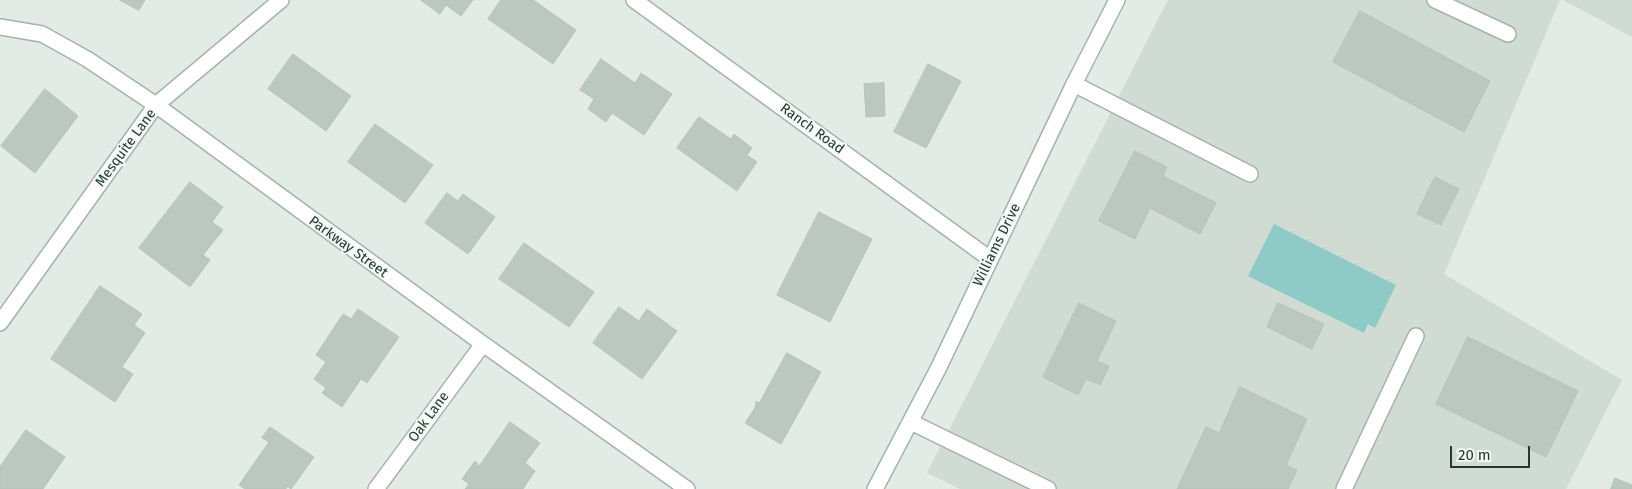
<!DOCTYPE html>
<html>
<head>
<meta charset="utf-8">
<style>
  body { margin:0 }
  #map { position:relative; width:1632px; height:489px; overflow:hidden; background:#e2ebe5; font-family:"Fira Sans",sans-serif }
  canvas { display:block }
  .scale { position:absolute; left:1450px; top:446px; width:80px; height:22px; box-sizing:border-box; border:2px solid #233a2f; border-top:0; padding-left:6px; font-size:15px; line-height:18px; white-space:nowrap; color:#233a2f; -webkit-text-stroke:4px #f2f8f4; paint-order:stroke }
</style>
</head>
<body>
<div id="map">
<canvas width="1632" height="489"></canvas>
<div class="scale">20 m</div>
</div>
<script>
const context = document.querySelector('canvas').getContext('2d');
context.lineJoin = 'round';
function fill(path, color) { context.fillStyle = color; context.fill(path, 'evenodd'); }
function trace(path, color, width, dash) { context.strokeStyle = color; context.lineWidth = width; context.lineCap = dash ? 'butt' : 'round'; context.setLineDash(dash || []); context.stroke(path); }
function write(font, color, halo, rows, align = 'center') {
  context.font = font + ' "Fira Sans",sans-serif'; context.lineWidth = 4; context.setLineDash([]); context.textBaseline = 'middle'; context.strokeStyle = halo; context.fillStyle = color; for (const [text, x, y, turn = 0] of rows) {
    context.save(); context.translate(x, y); context.rotate((+turn || 0) * Math.PI / 180); context.textAlign = isNaN(turn) ? turn : align; if (halo) context.strokeText(text, 0, 0); context.fillText(text, 0, 0); context.restore();
  }
}
const built = new Path2D(`
  M1168,0H1560L1444,274L1622,380L1566,489H960L927,473Z
  M1563,0H1632V37Z`);
const water = new Path2D(`
  M1274,224L1396,285L1375,328L1368,324L1364,333L1248,276Z`);
const building = new Path2D(`
  M120,0H145L139,10Z
  M421,0H473L461,16L446,5L440,14Z
  M501,0H533L576,30L553,64L488,19Z
  M1360,11L1490,81L1464,132L1333,62Z
  M293,54L351,96L326,131L268,89Z
  M601,59L635,83L641,73L672,94L644,135L612,113L606,122L588,109L594,99L580,90Z
  M928,64L961,81L926,148L894,132Z
  M884,83L885,116L866,117L864,84Z
  M45,89L78,116L35,173L1,146Z
  M699,117L731,139L734,134L752,148L747,155L757,162L737,191L677,148Z
  M375,124L433,165L405,203L348,162Z
  M1135,151L1167,167L1163,176L1216,203L1200,234L1150,208L1135,239L1099,221Z
  M1435,177L1459,189L1441,225L1417,214Z
  M190,182L223,207L212,222L223,230L203,255L210,260L190,287L139,248Z
  M447,193L458,201L463,194L495,217L468,254L425,223Z
  M819,212L872,239L830,322L777,295Z
  M524,243L594,292L569,327L499,279Z
  M100,286L142,314L134,325L145,333L122,367L133,374L115,402L51,359Z
  M1079,303L1116,321L1097,361L1109,366L1100,385L1086,379L1078,395L1043,377Z
  M1278,303L1324,324L1312,349L1267,327Z
  M619,307L639,321L647,309L677,331L642,379L593,343Z
  M358,309L399,337L367,383L361,379L342,407L322,393L326,388L314,379L326,362L316,355L343,314L351,319Z
  M1468,337L1578,391L1546,457L1436,404Z
  M787,353L821,372L781,444L745,423L755,408L756,401L759,403Z
  M1240,387L1307,419L1286,465L1297,470L1288,489H1177L1206,427L1219,433Z
  M510,422L540,443L525,463L535,471L523,489H465L469,484L462,479L475,461L479,466Z
  M270,427L314,457L291,489L287,486L286,489H245L239,485L269,442L262,438Z
  M26,430L65,457L43,489H0V467Z
  M1615,478L1632,485V489H1611Z`);
const lane = new Path2D(`
  M1435,0L1508,34
  M1074,84L1250,174
  M911,422L1048,489
  M1344,489L1416,336`);
const street = new Path2D(`
  M634,0L990,259
  M0,27L42,34L87,59L156,105L483,344L687,489
  M0,323L156,105L281,0
  M376,489L483,344`);
const secondary = new Path2D(`
  M875,489L938,369L1074,84L1117,0`);
const streetNames = [
  ["Ranch Road",812,129,36],
  ["Mesquite Lane",126,148,-54],
  ["Williams Drive",997,245,-64],
  ["Parkway Street",348,247,36],
  ["Oak Lane",429,417,-54]
];
fill(built, '#d0dbd3');
fill(water, '#8ecbc7');
fill(building, '#bac8c0');
trace(building, '#b5c4ba', 1);
trace(lane, '#a5b2ab', 18);
trace(street, '#a5b2ab', 18);
trace(secondary, '#a1b6aa', 18);
trace(lane, '#fff', 15);
trace(street, '#fff', 15);
trace(secondary, '#fff', 15);
write('14px', '#233a2f', '#f2f8f4', streetNames);
</script>
</body>
</html>
